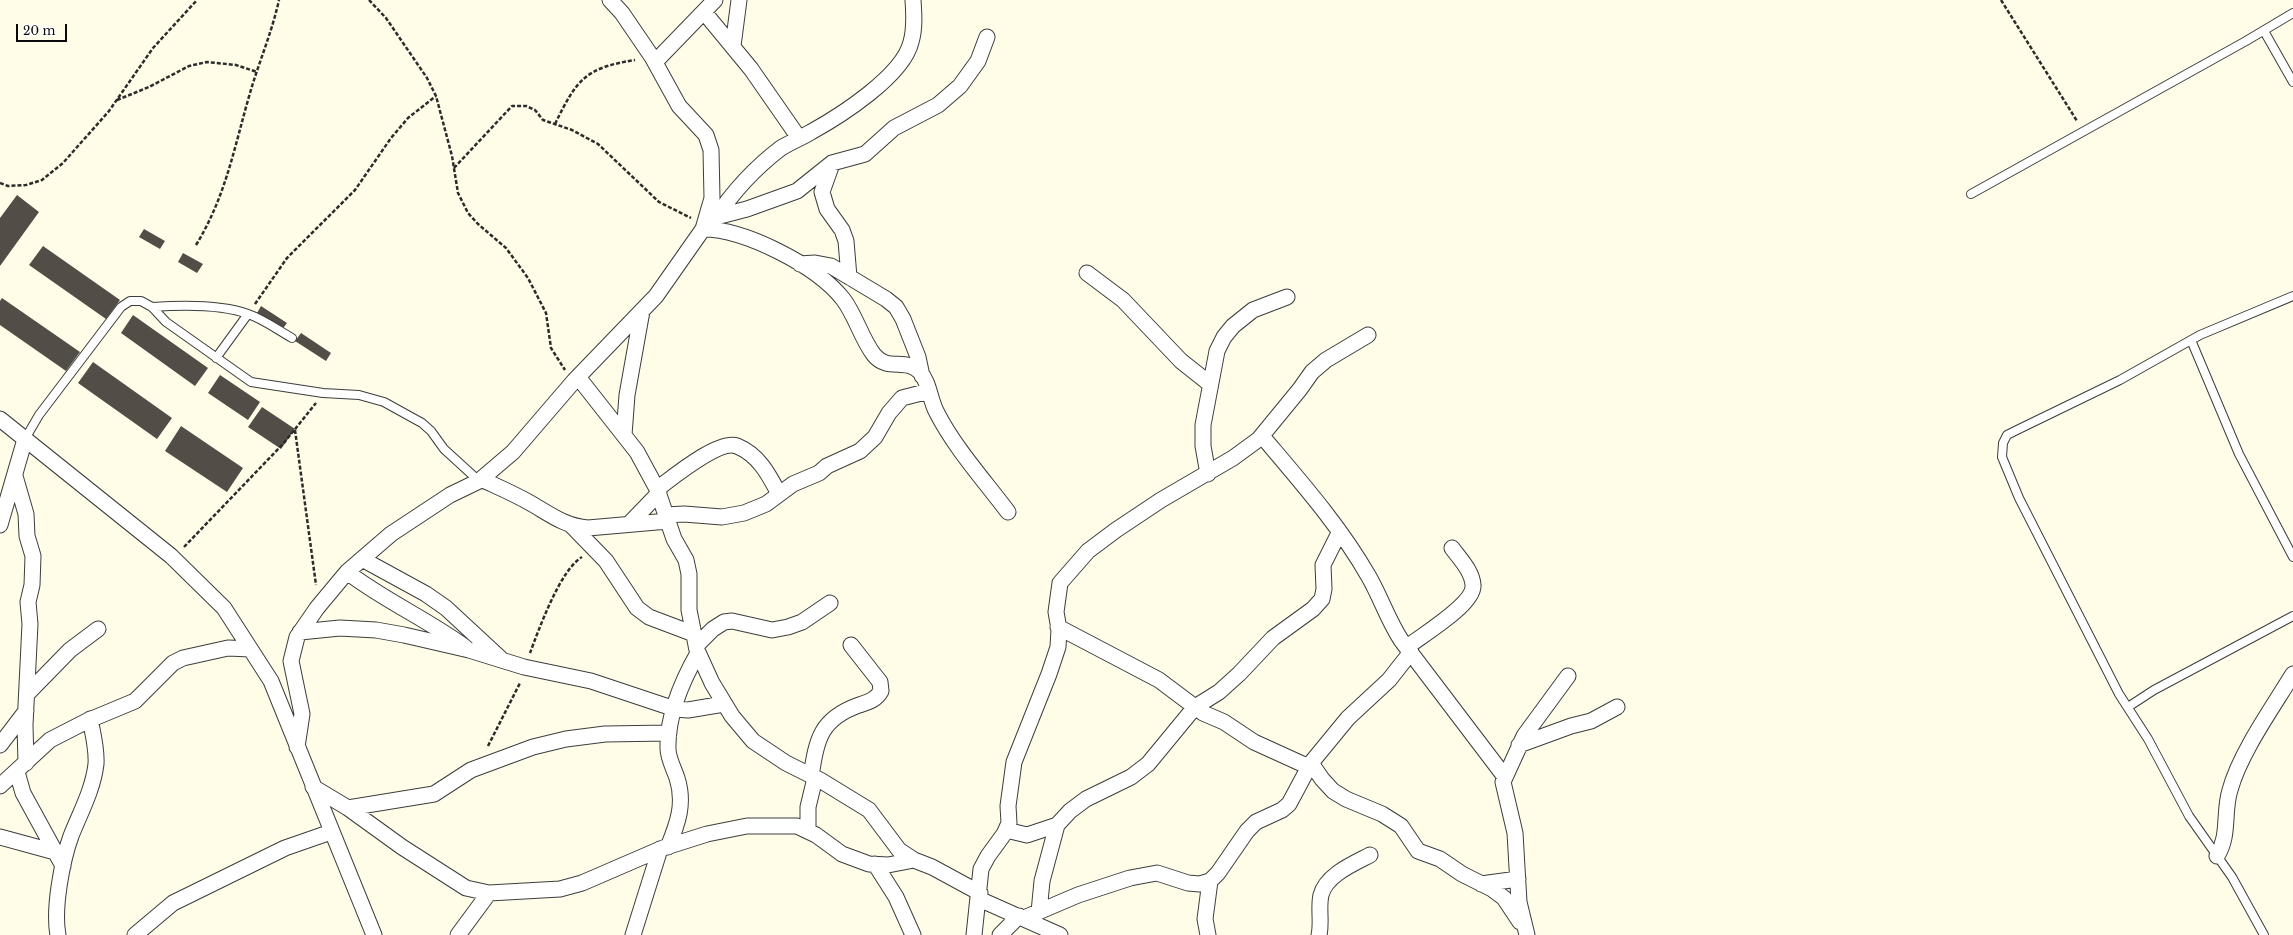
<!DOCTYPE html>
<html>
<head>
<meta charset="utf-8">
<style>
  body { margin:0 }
  #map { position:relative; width:2293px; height:935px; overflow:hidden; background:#fffde8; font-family:"Libre Baskerville",serif }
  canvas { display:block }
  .scale { position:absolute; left:16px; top:24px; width:51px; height:18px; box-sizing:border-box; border:2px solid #0a0a0a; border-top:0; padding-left:5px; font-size:12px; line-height:14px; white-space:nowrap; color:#0a0a0a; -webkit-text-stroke:3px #fff; paint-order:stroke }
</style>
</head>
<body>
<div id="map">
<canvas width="2293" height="935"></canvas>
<div class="scale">20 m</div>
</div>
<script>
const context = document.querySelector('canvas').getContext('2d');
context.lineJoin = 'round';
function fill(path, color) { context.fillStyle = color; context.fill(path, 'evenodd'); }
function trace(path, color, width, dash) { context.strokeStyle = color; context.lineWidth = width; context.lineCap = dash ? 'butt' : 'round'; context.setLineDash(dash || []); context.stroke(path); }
const building = new Path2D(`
  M17,195L39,212L0,266V218Z
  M144,229L165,241L160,249L139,237Z
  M43,246L120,300L106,319L29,265Z
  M183,253L203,264L197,273L178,262Z
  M2,298L80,352L66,371L0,325V301Z
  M261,306L287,323L281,331L256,315Z
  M133,315L208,368L195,386L121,333Z
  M301,333L331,353L326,361L295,341Z
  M93,362L172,418L157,439L78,383Z
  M220,375L260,402L248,420L208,393Z
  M262,407L295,429L281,449L248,427Z
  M181,426L243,468L227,492L165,451Z`);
const path = new Path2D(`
  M369,0L386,18L427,78L436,96L452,156L458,193L468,213L478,224L506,248L528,278L546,313L551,348L565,370
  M2001,0L2077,121
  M117,100L149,87L189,66L207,62L236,65L257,72
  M555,124C577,79 585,68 635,60
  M454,168L512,106H526L535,110L543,120L572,130L598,144L659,202L691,218
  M0,183L8,186L26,185L42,180L63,163L109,111L153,48L197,0
  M196,245C226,196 234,148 250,93C259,62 272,32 279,0
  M255,304L287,258L355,190L391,138L408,118L436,96
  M295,430L316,585
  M184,547L283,444L316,403
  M530,653C539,629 560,570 582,557
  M488,746L520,683`);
const lane = new Path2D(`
  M2264,31L2293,82
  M1971,194L2246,41L2293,13
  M152,307C181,305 221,304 248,314C263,319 278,330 292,338
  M2191,340L2239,454L2293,557
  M216,358L248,314
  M25,439L39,415L121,307L130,301H141L152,307L166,322L251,382L323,393L359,395L384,402L422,423L431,431L444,449L479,481
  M2128,707L2154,690L2293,616
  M2264,935L2232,877L2189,816L2148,739L2119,694L2019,498L2002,457L2003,443L2007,435L2017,430L2120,380L2200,335L2293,296`);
const street = new Path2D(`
  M704,12L751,69L799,138
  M733,46L739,0
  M655,62L715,0
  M832,164L822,192L827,209L842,230L846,241L849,277
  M716,217L747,209L797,191L832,163L865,154L894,128L938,105L960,86L978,61L987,37
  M715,219C732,193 756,167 781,148C791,142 801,138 811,132C840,116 903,76 911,42C915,29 914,14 913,0
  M703,229C745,229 817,266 843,299C856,316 861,338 874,355C888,372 906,357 920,372C929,382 930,399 936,411C954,447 984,480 1008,512
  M800,264L815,263L831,266L886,299L896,307L903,319L918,357L922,376
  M1087,273L1123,300L1181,361L1210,384
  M578,377L637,452L657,489L674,539L686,560L689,574V610L697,650L712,683L732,716L753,741L786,763L820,780L869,810L899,850L914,860L932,867L980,893
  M0,419L171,556L224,608L271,681L374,935
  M624,435L627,395L642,311
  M1262,436C1300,481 1340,526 1369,577C1381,598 1388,620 1401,640L1505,777
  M1208,474L1203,446V425L1217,351L1224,337L1233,326L1253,310L1287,297
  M15,476L26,514L27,536L33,556L32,585L28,602L30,624L25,725L26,763
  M481,479C498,487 515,494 532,504C551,515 565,526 588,528L668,521
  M657,489C672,478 719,439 737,446C759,455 769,475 779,494
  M666,515L684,514L722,517L744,513L766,504L793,484L819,473L827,466L860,451L875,437L889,413L902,398L929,391
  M630,523L659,493
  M0,525L25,439
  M572,526L606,561L637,608L649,617L694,634
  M362,559L426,594L446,608L500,658
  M347,572C385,601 427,619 465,647
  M1058,627L1159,680L1203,713L1224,722L1254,742L1309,767
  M300,632L340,628L376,630L404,635L469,650L524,667L591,681L675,709L688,710L724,704
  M696,646L713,629L724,622L732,621L772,630L788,627L802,622L830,603
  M1407,647C1421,636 1475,604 1473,585C1472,571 1460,559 1452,548
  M27,694L70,650L98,629
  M0,745L26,711
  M1519,745L1571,726L1591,721L1617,707
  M297,747L302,714L291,661L297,637L317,608L347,572L391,534L450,495L479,481L513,452L574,381L656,296L703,229L712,198L711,150L706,135L679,106L652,57L622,13L610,0
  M1311,763L1322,779L1333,791L1346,799L1382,814L1401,826L1418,851L1440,859L1462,874L1492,889L1504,898L1520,922
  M17,772L23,793L63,866
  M811,776C817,739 820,719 859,705C868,702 876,700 881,691L880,682L851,645
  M0,786L50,740L87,721L135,701L173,663L183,658L228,648L250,649
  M313,787L348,808L402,847L466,888L489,893L560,889L582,883L663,848L707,834L747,826H797L816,835L842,854L869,864L888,865L914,860
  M348,808L434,794L471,770L533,747L566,739L605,734L669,733
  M1006,830L1027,835L1057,825
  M808,831V807L815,778
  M0,837L55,852
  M668,847C678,823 685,803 677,778C674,769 668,758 668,749C667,716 682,681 698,653
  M2217,856C2230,835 2223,812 2230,790C2240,753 2273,707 2293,674
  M875,864L896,897L913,935
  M1481,884L1518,879
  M979,899L1060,935
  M1039,912L1042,881L1057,825L1070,811L1086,799L1131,777L1148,764L1195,707L1219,692L1239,674L1273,638L1313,609L1322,599L1324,589L1323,565L1339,533
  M1024,918L1078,895L1130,878L1157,873L1188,883L1200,884L1210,881L1218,873L1247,831L1256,822L1282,810L1289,804L1311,763L1348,718L1389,680L1411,652
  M58,935C53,909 62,861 71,836C80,813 93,790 96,764C97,749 93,734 90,719
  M135,935L173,903L285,848L331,832
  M458,935L489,893
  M633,935L660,849
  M974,935L981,869L988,856L1004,834L1009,823L1008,806L1014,762L1049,674L1058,647L1059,629L1056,612L1060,583L1088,551L1116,530L1161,500L1233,458L1259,439L1300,389L1312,372L1326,360L1368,335
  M1000,935L1019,916
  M1208,935L1205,919L1210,881
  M1319,935C1322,922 1318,908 1321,895C1326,875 1353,864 1370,855
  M1527,935L1519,902L1515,833L1503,782L1524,736L1568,676`);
fill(building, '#534d47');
trace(lane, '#3d3d3d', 10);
trace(street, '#3d3d3d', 17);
trace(path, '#2c2c2c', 2.5, [4, 2]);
trace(lane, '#fff', 8);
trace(street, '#fff', 15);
</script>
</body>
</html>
